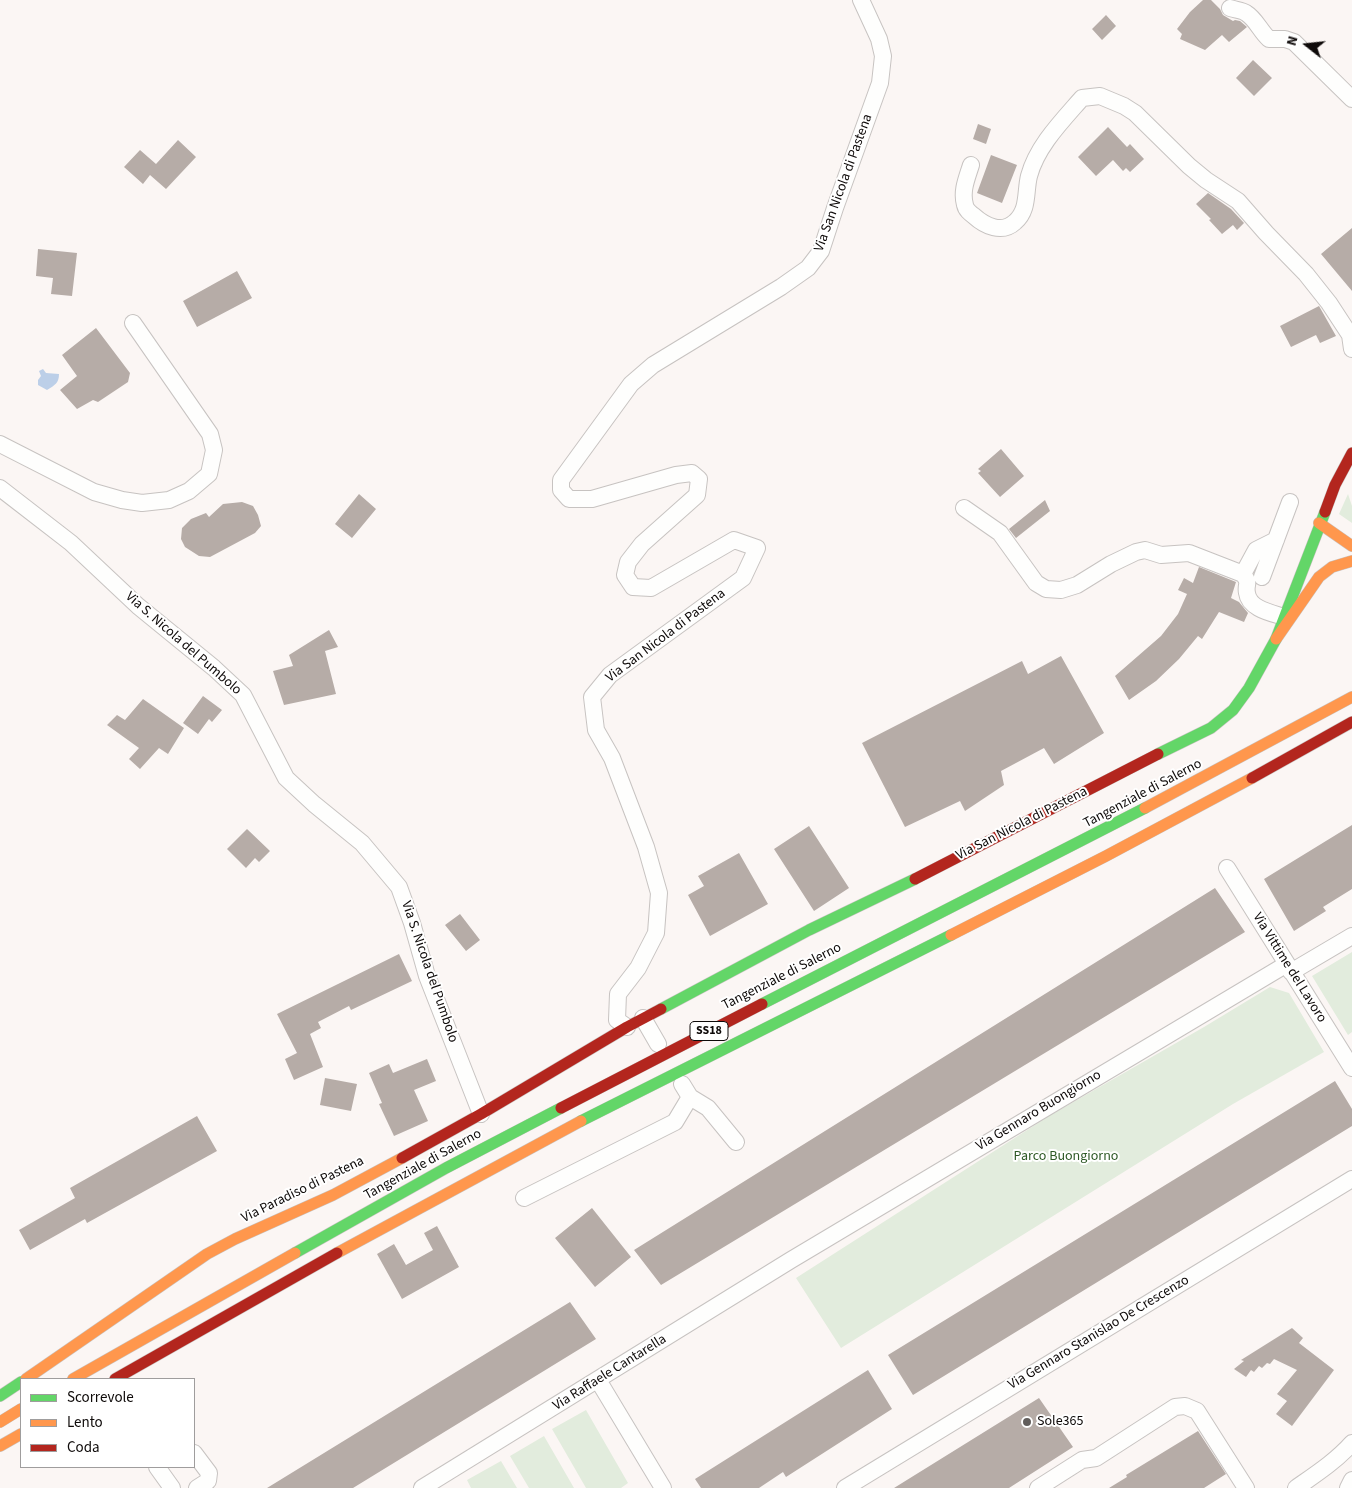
<!DOCTYPE html>
<html>
<head>
<meta charset="utf-8">
<style>
  body { margin:0 }
  #map { position:relative; width:1352px; height:1488px; overflow:hidden; background:#fbf6f4; font-family:"Source Sans 3",sans-serif }
  canvas { display:block }
  .legend { position:absolute; left:20px; top:1378px; width:175px; height:90px; box-sizing:border-box; background:#fff; border:1px solid #9f9d9d; margin:0; padding:6px 9px; list-style:none; font-size:15px; color:#0e0a09 }
  .legend li { display:flex; align-items:center; gap:10px; height:25px }
  .legend b { width:25px; border:1px solid #9f9d9d }
  .north { position:absolute; left:1282px; top:20px; width:50px; height:50px; -webkit-text-stroke:4px #fff; paint-order:stroke; rotate:286deg; font-size:14px; font-weight:700; line-height:20px; text-align:center; color:#0e0a09 }
  .north::after { content:''; display:block; margin:auto; width:18px; height:22px; background:#0e0a09; clip-path:polygon(50% 0,100% 100%,50% 72%,0 100%) }
</style>
</head>
<body>
<div id="map">
<canvas width="1352" height="1488"></canvas>
<ul class="legend">
<li><b style="height:6px;background:#63d668"></b>Scorrevole</li>
<li><b style="height:6px;background:#ff974d"></b>Lento</li>
<li><b style="height:6px;background:#b3261e"></b>Coda</li>
</ul>
<div class="north">N</div>
</div>
<script>
const context = document.querySelector('canvas').getContext('2d');
context.lineJoin = 'round';
function fill(path, color) { context.fillStyle = color; context.fill(path, 'evenodd'); }
function trace(path, color, width, dash) { context.strokeStyle = color; context.lineWidth = width; context.lineCap = dash ? 'butt' : 'round'; context.setLineDash(dash || []); context.stroke(path); }
function write(font, color, halo, rows, align = 'center') {
  context.font = font + ' "Source Sans 3",sans-serif'; context.lineWidth = 4; context.setLineDash([]); context.textBaseline = 'middle'; context.strokeStyle = halo; context.fillStyle = color; for (const [text, x, y, turn = 0] of rows) {
    context.save(); context.translate(x, y); context.rotate((+turn || 0) * Math.PI / 180); context.textAlign = isNaN(turn) ? turn : align; if (halo) context.strokeText(text, 0, 0); context.fillText(text, 0, 0); context.restore();
  }
}
const green = new Path2D(`
  M1348,494L1352,506V523L1339,514Z
  M1352,952V1032L1348,1035L1312,976Z
  M1270,987L1289,993L1324,1052L1233,1104L841,1348L796,1278L1049,1116L1204,1027Z
  M586,1410L628,1483L621,1488H586L552,1429Z
  M544,1436L574,1488H529L510,1456Z
  M501,1461L517,1488H471L467,1480Z`);
const water = new Path2D(`
  M43,369L46,373L59,374C59,383 55,385 47,390L38,385V380L41,376L39,371Z`);
const building = new Path2D(`
  M1203,0H1211L1220,9L1223,15L1233,21L1235,20L1240,21L1247,27L1229,42L1222,35L1205,50L1180,39L1182,34L1177,29L1190,12Z
  M1106,15L1116,26L1102,40L1092,29Z
  M1253,60L1272,78L1254,96L1236,78Z
  M978,124L991,129L986,144L973,139Z
  M1108,127L1127,147L1130,144L1144,159L1130,172L1126,168L1123,171L1113,160L1096,176L1078,157Z
  M178,140L196,157L166,189L150,175L143,184L124,167L140,150L156,164Z
  M991,155L1017,165L1002,203L977,193Z
  M1208,193L1231,209L1244,223L1237,230L1233,225L1222,234L1209,220L1211,219L1196,204Z
  M1352,228V291L1321,254Z
  M38,249L77,253L72,296L51,294L53,278L36,276Z
  M237,271L252,298L197,327L183,301Z
  M1319,306L1336,336L1320,343L1316,335L1291,347L1280,326Z
  M96,328L130,373L128,382L98,402L93,400L77,409L60,390L77,376L62,355Z
  M1001,449L1024,476L1000,497L978,473L981,471L978,469Z
  M359,494L376,509L352,538L335,524Z
  M1045,500L1050,511L1016,538L1009,529Z
  M242,502L253,506L258,515L261,526L255,533L210,557L199,556L185,547L181,539L182,528L191,519L206,513L209,517L223,504Z
  M1199,567L1236,582L1231,598L1239,602L1248,613L1244,622L1219,612L1202,639L1198,636L1179,659L1156,681L1129,700L1115,676L1161,636L1178,614L1187,594L1178,590L1184,578L1193,583Z
  M329,630L338,647L325,651L336,694L284,705L273,671L293,666L289,655Z
  M1061,656L1104,733L1054,764L1044,748L1001,771L1004,785L965,811L960,801L905,827L862,743L1022,661L1028,674Z
  M203,696L222,710L212,722L209,719L198,734L183,723Z
  M143,699L184,728L168,754L159,748L140,769L129,759L139,748L107,725L117,715L125,720Z
  M1352,825V889L1323,907L1326,911L1294,931L1264,879Z
  M809,826L849,888L814,911L774,849Z
  M247,829L270,851L259,862L255,858L246,868L227,849Z
  M739,853L768,904L710,936L688,895L704,886L698,876Z
  M1215,888L1245,932L661,1285L634,1250Z
  M460,914L480,940L466,951L445,925Z
  M399,954L412,981L351,1010L349,1006L318,1022L321,1028L310,1034L323,1067L294,1080L285,1059L297,1053L277,1014Z
  M427,1059L436,1081L414,1090L428,1121L394,1136L379,1104L382,1103L369,1073L389,1064L393,1073Z
  M325,1078L357,1084L351,1111L320,1105Z
  M1335,1081L1352,1109V1126L913,1395L888,1355Z
  M197,1116L217,1151L87,1223L85,1219L30,1250L19,1230L75,1198L70,1188Z
  M592,1208L631,1257L595,1287L555,1238Z
  M437,1226L459,1267L402,1299L377,1254L394,1244L406,1265L433,1250L424,1233Z
  M570,1302L596,1339L353,1488H267Z
  M1292,1328L1303,1338L1299,1343L1334,1370L1292,1426L1276,1414L1287,1401L1277,1394L1297,1370L1274,1359L1270,1364L1267,1363L1262,1368L1259,1366L1254,1372L1251,1370L1246,1377L1234,1369L1244,1361L1241,1360Z
  M868,1370L892,1409L786,1477L783,1472L759,1488H701L695,1479Z
  M1039,1398L1073,1447L1009,1488H894Z
  M1198,1431L1226,1474L1204,1488H1109L1127,1477L1126,1475Z`);
const street = new Path2D(`
  M1230,8C1235,10 1242,10 1246,13C1256,19 1260,31 1269,39H1285L1294,42L1352,99
  M971,165C967,178 961,191 965,205C966,210 970,213 974,216C985,226 1002,234 1015,222C1029,210 1025,192 1029,176C1037,146 1062,121 1082,98L1100,96L1124,106L1135,113L1189,166L1206,180L1238,201L1266,233L1306,274L1329,303L1350,335L1352,349
  M0,444L94,492L122,500L142,503L169,500L189,491L209,474L214,450L210,434L133,323
  M0,488L71,543L138,606L214,668L243,695L286,778L314,804L362,843L399,887L412,923L427,976L481,1114
  M964,508L1000,533L1036,583L1046,589L1061,590L1077,585L1111,564L1136,552L1145,550L1161,555L1189,553L1243,574C1251,585 1245,583 1247,593C1249,609 1272,613 1284,617
  M1243,574L1256,550L1276,540
  M1262,577L1290,502
  M1227,868L1352,1068
  M1291,972L1352,936
  M643,1018L658,1044
  M627,1027L617,1020L618,994L638,968L656,933L659,893L646,847L612,758L596,730L592,697L610,675L743,578L757,548L734,540L651,588L633,587L625,575L628,562L642,544L697,495L699,479L692,473L676,475L592,499H569L561,490V480L631,384L653,365L781,287L808,268L821,251L835,208L880,83L883,56L879,39L861,0
  M682,1084L690,1097L708,1108L736,1142
  M524,1198L675,1122L690,1097
  M598,1380L663,1488
  M194,1453L209,1473L208,1481L197,1488
  M157,1467L172,1488
  M422,1488L791,1260L1287,964
  M845,1488L1352,1179
  M1038,1488L1082,1460L1096,1458L1175,1407L1185,1406L1197,1411L1246,1488
  M1296,1488C1316,1474 1336,1461 1352,1443
  M1348,1488L1352,1480`);
const fast = new Path2D(`
  M1158,754L1211,728L1233,710L1249,688L1276,639L1325,512
  M762,1004L1145,808
  M661,1009L809,930L915,879
  M581,1121L951,935
  M295,1253L446,1168L561,1108
  M0,1396L21,1382`);
const slow = new Path2D(`
  M1319,523L1352,546
  M1276,639L1319,577L1332,567L1352,561
  M1145,808L1352,697
  M951,935L1106,856L1252,778
  M337,1253L581,1121
  M26,1379L207,1254L235,1239L333,1195L402,1158
  M73,1379L295,1253
  M0,1422L21,1409
  M0,1446L21,1434`);
const jam = new Path2D(`
  M1325,512L1335,485L1352,453
  M1252,778L1352,722
  M915,879L1158,754
  M561,1108L762,1004
  M402,1158L481,1114L627,1027L661,1009
  M115,1379L337,1253`);
const markers = [
  [1027,1422,5,"#615d5b"]
];
const shields = [
  [709,1031,38]
];
const shieldNames = [
  ["SS18",709,1031]
];
const streetNames = [
  ["Via San Nicola di Pastena",844,183,-70],
  ["Via San Nicola di Pastena",666,636,-37],
  ["Via S. Nicola del Pumbolo",183,644,41],
  ["Tangenziale di Salerno",1143,794,-28],
  ["Via San Nicola di Pastena",1022,824,-27],
  ["Via Vittime del Lavoro",1289,968,58],
  ["Via S. Nicola del Pumbolo",429,972,71],
  ["Tangenziale di Salerno",782,977,-27],
  ["Via Gennaro Buongiorno",1039,1111,-31],
  ["Tangenziale di Salerno",423,1165,-29],
  ["Via Paradiso di Pastena",303,1190,-26],
  ["Via Gennaro Stanislao De Crescenzo",1099,1333,-31],
  ["Via Raffaele Cantarella",610,1373,-32]
];
const parkNames = [
  ["Parco Buongiorno",1066,1157]
];
const poiNames = [
  ["Sole365",1037,1422]
];
fill(green, '#e2ecdd');
fill(water, '#bccfe8');
fill(building, '#b6aca7');
trace(street, '#c7c3c1', 18);
trace(fast, '#c7c3c1', 12);
trace(slow, '#c7c3c1', 12);
trace(jam, '#c7c3c1', 12);
trace(street, '#fefefd', 16);
trace(fast, '#63d668', 11);
trace(slow, '#ff974d', 11);
trace(jam, '#b3261e', 11);
for (const [x, y, r, color] of markers) { const dot = new Path2D(); dot.arc(x, y, r, 0, 2 * Math.PI); context.fillStyle = color; context.fill(dot); trace(dot, '#fff', 2); }
for (const [x, y, w] of shields) { const box = new Path2D(); box.roundRect(x - w / 2, y - 9.5, w, 19, 4); context.fillStyle = '#fff'; context.fill(box); trace(box, '#0e0a09', 1); }
write('bold 12px', '#0e0a09', null, shieldNames);
write('14px', '#0e0a09', '#fff', streetNames);
write('14px', '#2e5926', '#fff', parkNames);
write('14px', '#0e0a09', '#fff', poiNames, 'left');
</script>
</body>
</html>
